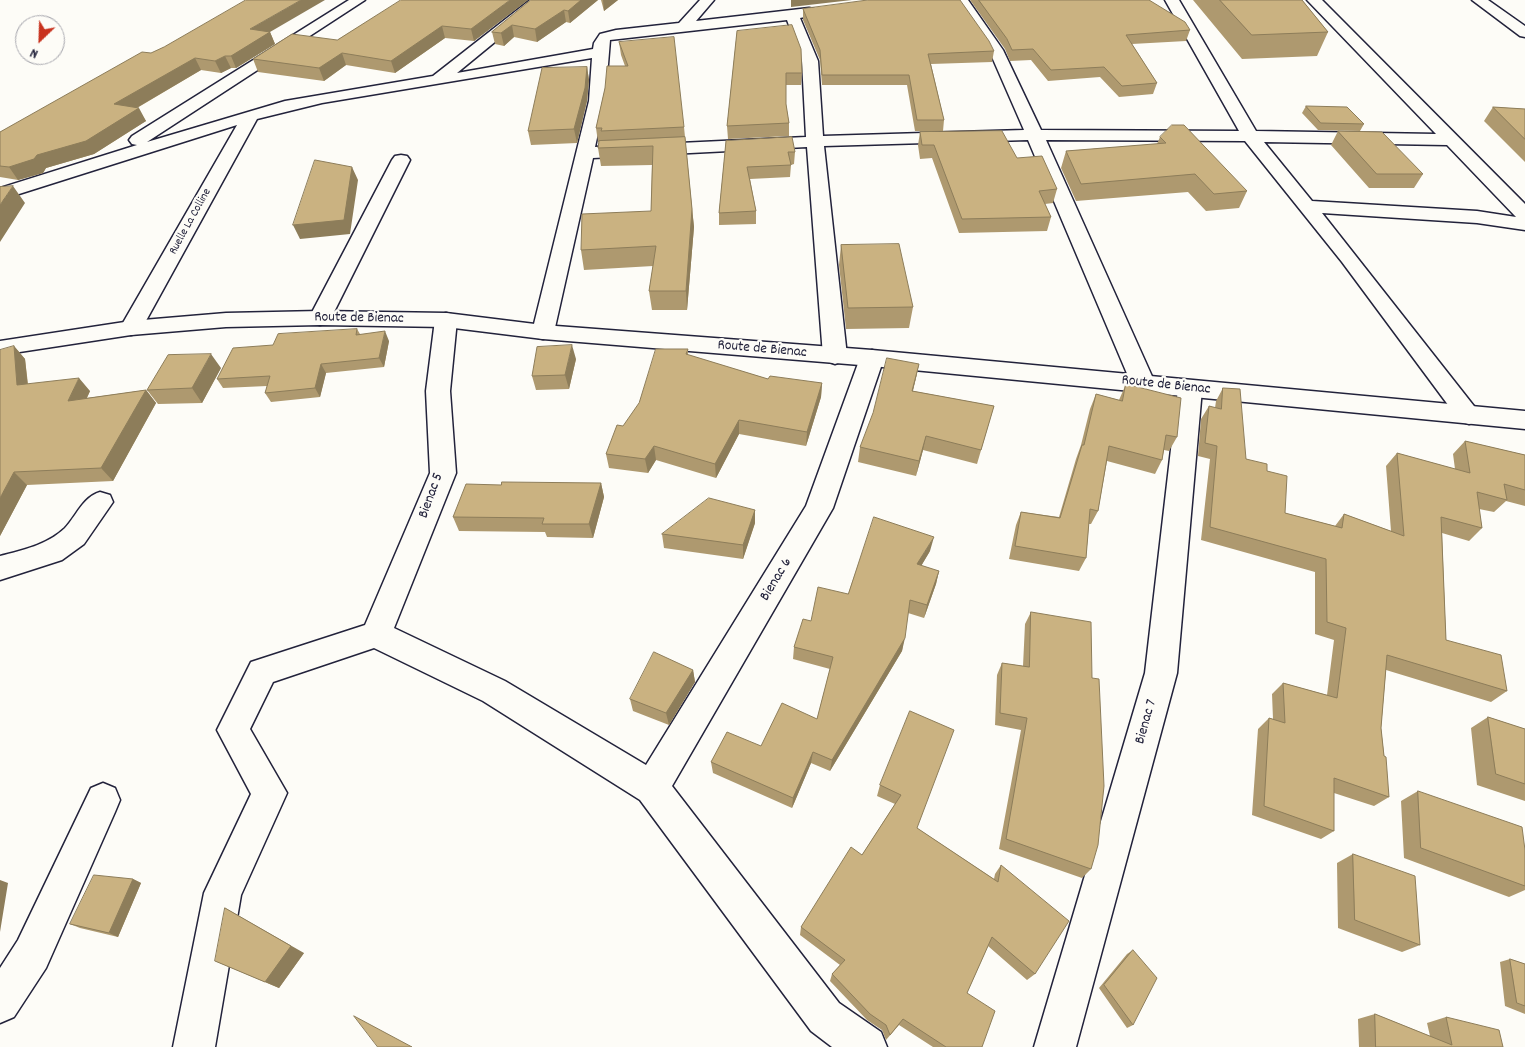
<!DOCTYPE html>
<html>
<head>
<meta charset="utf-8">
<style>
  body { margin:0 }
  #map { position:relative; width:1525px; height:1047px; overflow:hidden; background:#fdfcf7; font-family:Dekko,sans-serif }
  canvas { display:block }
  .north { position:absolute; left:15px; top:15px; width:50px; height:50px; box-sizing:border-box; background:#fdfcf7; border:1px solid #a5a5ac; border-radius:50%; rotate:204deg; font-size:14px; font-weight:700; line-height:20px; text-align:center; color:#22223b }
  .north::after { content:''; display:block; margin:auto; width:18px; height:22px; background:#c8321e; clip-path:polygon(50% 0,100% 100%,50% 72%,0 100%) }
</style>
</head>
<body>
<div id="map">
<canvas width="1525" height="1047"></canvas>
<div class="north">N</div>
</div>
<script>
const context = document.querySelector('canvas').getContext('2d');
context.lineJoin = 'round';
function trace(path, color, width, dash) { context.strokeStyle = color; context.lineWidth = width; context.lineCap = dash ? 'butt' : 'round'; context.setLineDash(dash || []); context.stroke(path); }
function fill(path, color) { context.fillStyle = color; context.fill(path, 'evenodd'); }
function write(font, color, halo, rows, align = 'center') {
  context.font = font + ' Dekko,sans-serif'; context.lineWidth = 4.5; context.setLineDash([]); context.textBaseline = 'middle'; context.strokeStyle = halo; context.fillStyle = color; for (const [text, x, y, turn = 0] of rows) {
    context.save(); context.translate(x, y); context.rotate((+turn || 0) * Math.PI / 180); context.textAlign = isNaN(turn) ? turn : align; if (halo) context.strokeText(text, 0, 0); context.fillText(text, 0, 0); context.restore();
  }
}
const minor = new Path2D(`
  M349,0H365L147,142L285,101L433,76L530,0H546L457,73L593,49L594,43L600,34L616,30L679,23L700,0H714L696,21L809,8L814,9L816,12L814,15L800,18L818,61L823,136L1024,130L989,50L954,0H968L1003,50L1041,130L1239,131L1165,0H1179L1256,131L1436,134L1307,0H1322L1525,204V230L1477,223L1322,213L1481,415L1478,421L1469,424L1460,421L1342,262L1245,141L1046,140L1155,383L1151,389L1143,391L1135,389L1131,383L1028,140L824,146L847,356L843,361L835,364L827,361L823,356L807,147L593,158L554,332L551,337L543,339L535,337L532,332L589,101L592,58L322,103L257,119L142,328L139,333L131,335L123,333L120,328L237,125L0,200V188L137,145L132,144L129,140L132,136ZM787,20L802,61L806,137L595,147L605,101L610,40ZM1264,142L1447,145L1516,217L1477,211L1312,201Z
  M1472,0H1488L1525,26V37L1520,36Z
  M401,155L407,156L410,160L331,318L328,323L320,325L312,323L309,318L392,160L395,156Z
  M446,313L454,315L457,320L450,391L456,473L394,628L505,681L646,765L806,506L860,358L864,353L872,350L880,353L884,358L833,508L672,786L839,1003L881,1032L887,1047H832L811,1031L640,800L483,701L374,648L273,682L250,729L287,793L241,895L215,1047H173L204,893L251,794L217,730L251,662L365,625L430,473L426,391L435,320L438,315Z
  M1190,381L1198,383L1202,389L1177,673L1076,1047H1034L1145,673L1178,389L1182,383Z
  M100,492L110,495L113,502L84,544L62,560L0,580V556C23,550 47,545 65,528C77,515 83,497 100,492Z
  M103,783L115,788L120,800L115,812L46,968L14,1017L0,1023V968L18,940L91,788Z`);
const secondary = new Path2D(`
  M320,311L446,313L543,325L872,350L1525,411V429L872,366L543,339L446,327L320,325L226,327L131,335L0,355V341L131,321L226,313Z`);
const wall = new Path2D(`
  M528,0L474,41L445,38L395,73L346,65L324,81L258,72L253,59Z
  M531,0H598L570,23L566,22L537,42L514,37L504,46L495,44L492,32Z
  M601,0H618L604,11Z
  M970,0H1149L1190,30L1186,41L1132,44L1157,83L1153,94L1119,97L1100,77L1048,81L1031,60L1010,61L1005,49Z
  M1193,0H1302L1328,32L1317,56L1242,59Z
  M803,9L994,51L992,62L931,64L944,120L943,131H915L907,85H822L820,60L803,20Z
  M737,31L802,73L801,85H786V104L789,123V136L728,139L727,126Z
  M270,32L275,44L236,68H231L221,73L201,70L137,108L146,121L94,154L46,168L43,173L18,180L0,177V132L164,47Z
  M619,42L684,127L694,227L687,310H652L649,291L653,266L584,270L581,250L651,211L652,165L601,166L598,148L599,142H598L596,128L605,88L625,66L621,55Z
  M587,67L589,80L587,101L577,143L531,145L528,131Z
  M1306,106L1364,124L1360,131L1318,130L1302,113Z
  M1493,107L1525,109V162L1484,121Z
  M1338,131L1423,174L1414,188H1369L1331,145Z
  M920,132L1017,158L1057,189L1053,203L1045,204L1051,217L1047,231L959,233L932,158L920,159L918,145Z
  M1160,137L1247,191L1239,208L1206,211L1188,192L1076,201L1061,168L1066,151L1157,144Z
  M726,141L795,152L794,164L791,165L790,177L750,179L756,211V224L719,225V213Z
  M841,245L913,307L909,328L846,329L839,265Z
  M357,329L360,334L389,341L384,367L326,373L320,397L271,402L265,393L267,386L223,388L217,379L273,345Z
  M14,346L25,359L28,384L90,391L87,398L146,390L156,403L113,481L27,485L0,536Z
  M688,349V355L768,379L822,383L821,397L806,446L739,434L716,478L656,460L648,473L609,468L606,454Z
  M576,359L569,389L536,390L532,376Z
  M919,364L913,391L994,406L977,464L923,450L916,476L858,462L860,447Z
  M221,368L202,403L158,404L147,390Z
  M1126,384L1177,437L1169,451L1164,450L1162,460L1155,474L1107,461L1098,511L1091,524H1089L1086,558L1079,571L1009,559L1016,525L1021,512L1059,517L1076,459L1081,445L1090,409L1096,394L1119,400Z
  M1223,388L1246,459L1267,471L1285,513L1335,526L1344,514L1391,531L1386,466L1397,453L1455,469L1453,454L1465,441L1525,455V506L1506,501L1494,512L1479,509L1482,528L1469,541L1442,533L1446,640L1507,691L1491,702L1386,670L1381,728L1389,797L1374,806L1334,793V831L1321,839L1252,815L1258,729L1269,718L1273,719L1272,694L1283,683L1327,695L1334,640L1315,634V572L1201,540L1210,459L1198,456L1201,419L1209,406L1215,408L1216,401Z
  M601,483L604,497L593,538L547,537L545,532L459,531L453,517L501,485Z
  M755,510V523L743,559L664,548L662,534Z
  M930,551L921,566L939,571L936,584L924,618L908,613L902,651L830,771L811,763L792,808L713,773L711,762L761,746L817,719L830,669L793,659L794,647L811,621L848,594Z
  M1031,612L1091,869L1082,878L999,849L1021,730L995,725L997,675L1002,663L1023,666L1025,624Z
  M693,670L695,682L669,725L633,711L630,699Z
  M910,711L917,828L994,879L995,874L1001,865L1035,974L1027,980L988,946L967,993L982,1047H933L899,1025L886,1040L882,1030L867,1020L830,981L832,974L840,965L800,935L801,927L862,855L895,804L877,796L880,785Z
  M1488,717L1525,729V801L1477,785L1471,728Z
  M1418,791L1525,850V890L1509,897L1404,858L1401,801Z
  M1353,854L1420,945L1402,952L1338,928L1337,863Z
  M133,879L141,883L118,937L80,928L70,924Z
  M1133,950V1025L1127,1028L1099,988L1127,954Z
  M304,953L279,988L215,961Z
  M1510,959L1525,964V1014L1505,1006L1500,962Z
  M1375,1014L1430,1036L1427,1023L1446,1017L1503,1047H1359L1358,1019Z`);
const shadedWall = new Path2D(`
  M301,0H325L270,32L275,44L236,68L231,56L250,29Z
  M510,0H528L474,41L471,29Z
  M581,0H598L570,23L568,11Z
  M603,0H618L604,11Z
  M791,0H852L791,7Z
  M564,10L566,22L537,42L535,29Z
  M512,25L514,37L504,46L501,33Z
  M442,26L445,38L395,73L391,61Z
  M342,53L346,65L324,81L319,68Z
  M225,56L231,68L221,73L215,61Z
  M195,58L201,70L121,117L114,104Z
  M587,67L589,80L587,101L577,143L574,129Z
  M139,108L146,121L94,154L46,168L43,173L18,180L9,167Z
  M352,167L358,180L350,234L300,239L293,225Z
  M13,186L25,203L0,242V205Z
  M692,209L694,227L687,310L686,291Z
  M385,331L389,341L384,367L379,358Z
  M572,345L576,359L569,389L565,375Z
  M14,346L25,359L29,398L17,385Z
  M211,354L221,368L202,403L192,388Z
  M321,364L326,373L320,397L315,388Z
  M919,364L916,378L909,405L912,391Z
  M79,378L90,391L79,414L68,401Z
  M822,383L821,397L806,446L807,432Z
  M146,390L156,403L113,481L101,468Z
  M739,420V434L716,478L715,464Z
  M926,436L923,450L916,476L919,461Z
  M654,446L656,460L648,473L645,459Z
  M14,472L27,485L0,536V498Z
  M601,483L604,497L593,538L589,524Z
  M755,510V523L743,559V545Z
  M934,537L930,551L914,578L917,564Z
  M939,571L936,584L924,618L927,605Z
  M905,638L902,651L830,771L832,760Z
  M693,670L695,682L669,725L666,713Z
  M813,752L811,763L792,808L793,798Z
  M133,879L141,883L118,937L109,933Z
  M0,880L8,883L0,932Z
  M225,908L304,953L279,988L265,982Z`);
const building = new Path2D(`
  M246,0H301L250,29L270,32L231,56H225L215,61L195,58L114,104L139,108L86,141L37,155L34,159L9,167L0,166V132L142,52L151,53L164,47Z
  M401,0H510L471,29L442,26L391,61L342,53L319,68L253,59L292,34L337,40Z
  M531,0H581L568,11L564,10L535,29L512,25L501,33L492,32Z
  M868,0H960L989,41L994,51L928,54L944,120H917L909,75H822L820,50L803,9Z
  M979,0H1149L1185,22L1190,30L1126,35L1157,83L1122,86L1104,67L1051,70L1033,49L1012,50L1007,39Z
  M1220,0H1302L1328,32L1252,35Z
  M792,25L801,49L802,73H786V104L789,123L727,126L737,31Z
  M674,37L684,127L601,131L602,128H596L605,88L607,66H628L619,42Z
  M587,67L585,88L574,129L528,131L542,68Z
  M1306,106L1347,107L1364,124L1321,123Z
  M1493,107L1525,109V139Z
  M1172,125H1184L1247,191L1214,194L1195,174L1081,184L1066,151L1166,143L1160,137Z
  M1002,131L1017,158L1042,156L1057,189L1039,191L1051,217L962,219L934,145H922L920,132Z
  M1338,131L1382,132L1423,174H1377Z
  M685,137L692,209L686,291H649L656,246L581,250L582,214L651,211L653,146L598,148L599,141Z
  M792,137L795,152H788L791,165L747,167L756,211L719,213L726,141Z
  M315,160L352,167L344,220L293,225Z
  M13,186L0,205V187Z
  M899,244L913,307L848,308L841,245Z
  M357,329L356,335L385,331L379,358L321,364L315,388L265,393L270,376L217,379L233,348L273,345L278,334Z
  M572,345L565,375L532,376L537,347Z
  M14,346L17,385L79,378L68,401L146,390L101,468L14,472L0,498V350Z
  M656,349H688L686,354L768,379L770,376L822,383L807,432L739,420L715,464L654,446L645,459L606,454L617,425L623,426L639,403Z
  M211,354L192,388L147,390L168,355Z
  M887,358L919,364L912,391L994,406L981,450L926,436L919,461L860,447L873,413Z
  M1126,384L1181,398L1177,437L1166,435L1162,460L1109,446L1098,511L1090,509L1086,558L1015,546L1021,512L1060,518L1082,445H1084L1096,394L1122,401Z
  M1223,388L1240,389L1246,459L1267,464V471L1287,476L1285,513L1342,528L1344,514L1404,536L1397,453L1470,473L1465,441L1525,455V490L1504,484L1507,500L1477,492L1482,528L1441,517L1446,640L1501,655L1507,691L1387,655L1381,728L1384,756L1386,757L1389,797L1334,778V831L1264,806L1269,718L1285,723L1283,683L1337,698L1346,628L1327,622L1326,559L1210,527L1217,446L1205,443L1209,406L1221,409Z
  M502,482L601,483L589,524H542L544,518L453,517L466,484L501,485Z
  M709,498L755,510L743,545L662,534Z
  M874,517L934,537L917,564L939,571L927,605L910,600L905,638L832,760L813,752L793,798L711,762L727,732L761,746L782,703L817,719L833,657L794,647L803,619L811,621L818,587L848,594Z
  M1031,612L1091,622L1092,678L1099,679L1104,786L1098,845L1091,869L1006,839L1027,718L1000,713L1002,663L1029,667Z
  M654,652L693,670L666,713L630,699Z
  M910,711L954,730L917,828L998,882L1001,865L1069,921L1035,974L992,937L967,993L995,1011L982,1047H946L903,1019L890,1035L886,1025L870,1014L832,974L845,960L801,927L851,847L862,855L901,795L880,785Z
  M1488,717L1525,729V784L1496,774Z
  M1418,791L1522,827L1525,850V886L1421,848Z
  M1353,854L1415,876L1420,945L1355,920Z
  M94,875L133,879L109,933L70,924Z
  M225,908L291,946L265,982L215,961Z
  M1133,950L1157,978L1133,1025L1104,985Z
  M1510,959L1525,964V1006L1517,1003Z
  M1375,1014L1452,1045L1446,1017L1499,1030L1503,1047H1376Z
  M354,1016L412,1047H378Z`);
const farStreetnames = [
  ["Ruelle La Colline",191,222,-61]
];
const streetNames = [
  ["Route de Bienac",359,319,1],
  ["Route de Bienac",762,350,5],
  ["Route de Bienac",1166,386,6],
  ["Bienac 5",432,496,-70],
  ["Bienac 6",777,580,-59],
  ["Bienac 7",1147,722,-74]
];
trace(minor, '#22223b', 3);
trace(secondary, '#22223b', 3);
fill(minor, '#fdfcf7');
fill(secondary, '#fdfcf7');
fill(wall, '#ae996f');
fill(shadedWall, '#8d7d5a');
fill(building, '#cab281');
trace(building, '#8d7d5a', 1);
write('12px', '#22223b', '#fdfcf7', farStreetnames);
write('15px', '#22223b', '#fdfcf7', streetNames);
</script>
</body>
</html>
